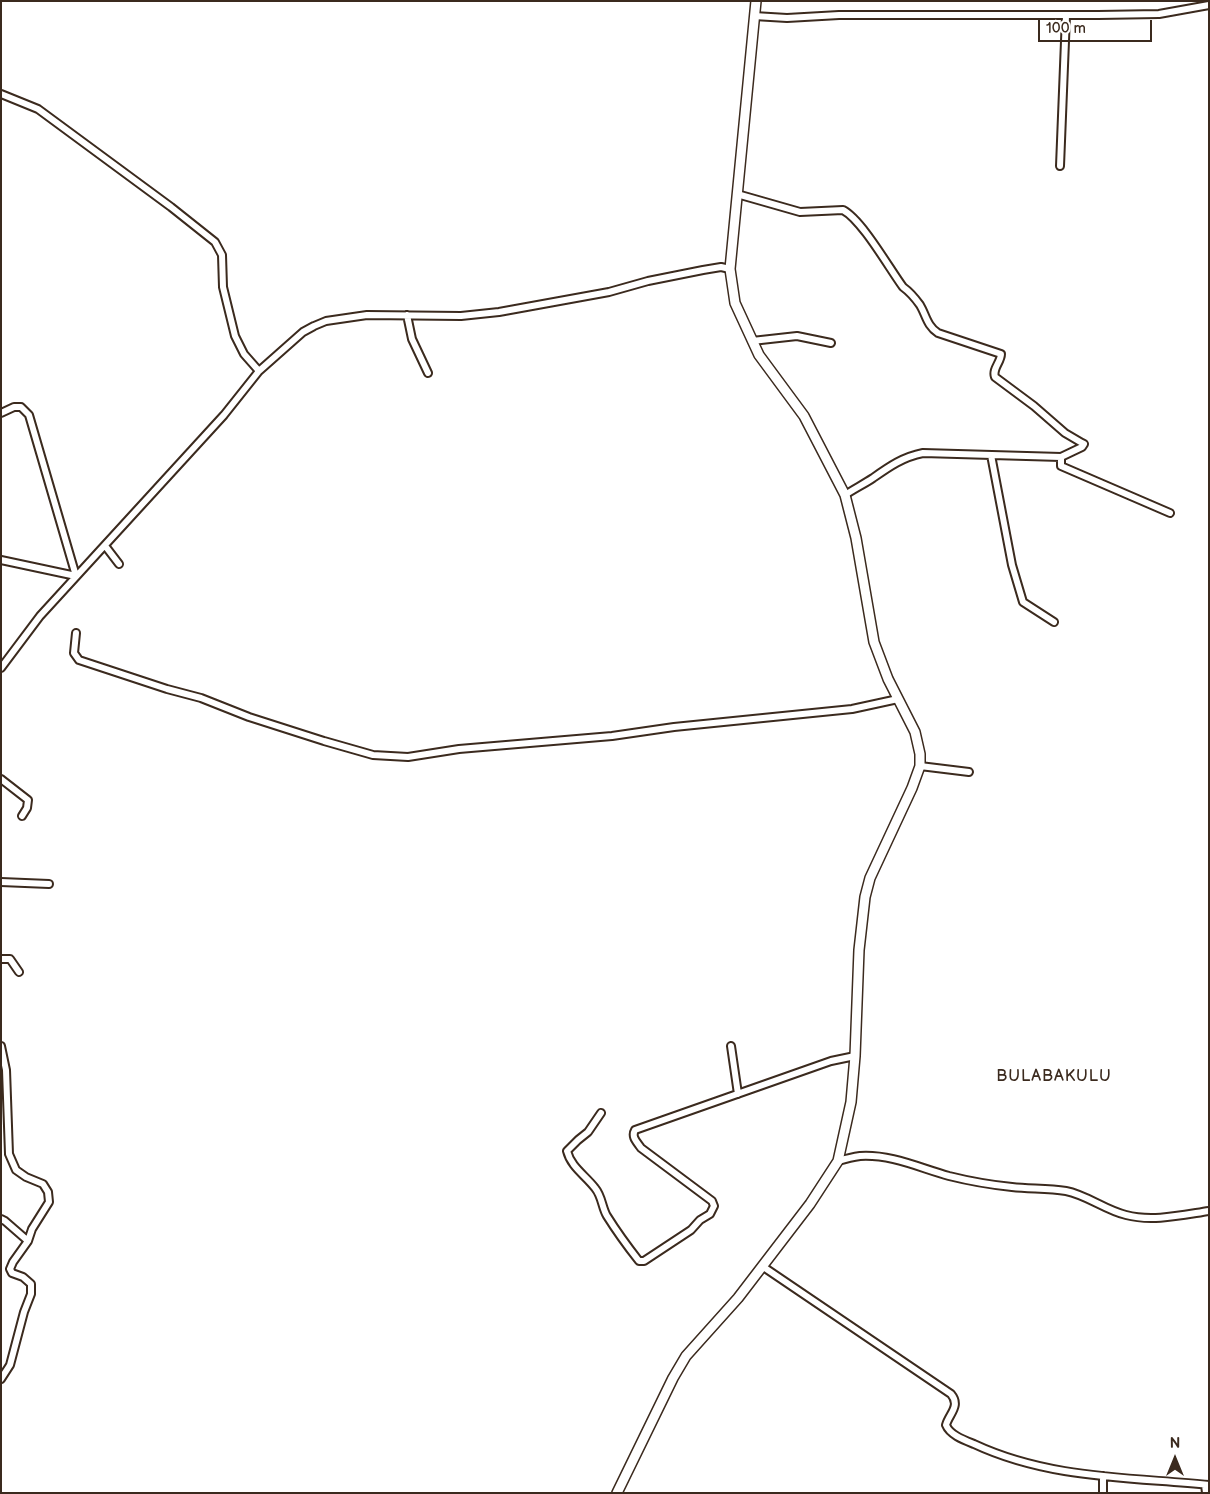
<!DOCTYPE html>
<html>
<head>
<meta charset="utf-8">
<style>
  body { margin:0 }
  #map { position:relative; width:1210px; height:1494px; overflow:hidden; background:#fff; font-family:"Balsamiq Sans",sans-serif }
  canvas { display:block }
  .frame { position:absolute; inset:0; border:2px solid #3b2a1e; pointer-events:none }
  .north { position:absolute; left:1150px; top:1434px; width:50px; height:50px; -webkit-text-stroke:4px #fff; paint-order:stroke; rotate:0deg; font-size:14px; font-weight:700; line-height:20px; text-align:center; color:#3b2a1e }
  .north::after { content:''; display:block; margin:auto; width:18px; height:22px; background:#3b2a1e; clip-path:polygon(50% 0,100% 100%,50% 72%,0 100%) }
  .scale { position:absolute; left:1038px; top:20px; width:114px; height:22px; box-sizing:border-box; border:2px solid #3b2a1e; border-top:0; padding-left:6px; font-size:15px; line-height:18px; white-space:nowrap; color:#3b2a1e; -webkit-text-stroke:4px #fff; paint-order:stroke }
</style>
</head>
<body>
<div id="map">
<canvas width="1210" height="1494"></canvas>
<div class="frame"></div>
<div class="north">N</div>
<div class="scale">100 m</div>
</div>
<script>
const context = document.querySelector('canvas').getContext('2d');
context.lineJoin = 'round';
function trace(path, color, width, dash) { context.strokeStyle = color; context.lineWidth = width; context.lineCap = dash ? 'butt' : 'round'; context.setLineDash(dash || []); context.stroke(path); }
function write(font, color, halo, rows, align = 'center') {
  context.font = font + ' "Balsamiq Sans",sans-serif'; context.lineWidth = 4; context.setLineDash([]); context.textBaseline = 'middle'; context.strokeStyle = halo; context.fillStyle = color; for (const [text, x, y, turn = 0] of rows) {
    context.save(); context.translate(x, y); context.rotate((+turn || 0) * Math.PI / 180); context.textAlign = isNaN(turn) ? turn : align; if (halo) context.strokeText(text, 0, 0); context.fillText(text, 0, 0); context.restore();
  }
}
const street = new Path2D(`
  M754,16L787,18L839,15H1098L1159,14L1209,5
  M1,94L38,109L171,207L215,242L222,255L223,287L235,336L244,354L259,371
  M1060,166L1066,16
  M737,194L800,212L843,210C862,220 889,268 903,287C910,292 915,298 920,305C926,315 927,326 938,333L1001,354C1001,362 992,369 995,377L1034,406L1065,433L1082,443L1084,444L1082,447L1061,457V466L1170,513
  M407,315L412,339L428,373
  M752,341L797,336L831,343
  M1,413L14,407H21L29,415L76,576L1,560
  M991,455L1012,565L1023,602L1054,622
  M845,495C854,489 864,484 873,478C890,466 903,457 923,453L1061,457
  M106,547L119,564
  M76,633L74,653L79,660L167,689L201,698L249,717L324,741L373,755L408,757L459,749L612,736L674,727L852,709L898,699
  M1,668L40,616L224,415L259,371L303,332L314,326L326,321L367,315L461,316L499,312L609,292L648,281L703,270L721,267L730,269
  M920,766L969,772
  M1,779L28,800L27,808L22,816
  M1,882L49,884
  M1,959H10L19,972
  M1,1046L6,1070L9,1154L16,1170L26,1177L43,1184L48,1192L49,1202L32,1229L28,1241L13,1262L10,1269L12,1273L23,1277L31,1284V1294L24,1312L10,1365L1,1379
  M731,1046L738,1094
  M601,1113L588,1132L578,1140L567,1151C571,1167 585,1175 595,1188C602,1196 602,1208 607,1216C617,1232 628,1247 639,1261H644L691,1230L700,1220L710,1214L714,1206L712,1201L641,1148C637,1142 631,1137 635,1130L831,1061L855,1056
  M838,1161C845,1159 853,1157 860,1156C891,1154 920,1168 949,1176C969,1181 992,1185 1012,1187C1030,1189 1048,1188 1066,1191C1087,1195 1105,1210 1126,1215C1152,1222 1182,1215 1209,1211
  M1,1219L5,1221L28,1241
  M762,1266L951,1394C961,1406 949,1414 946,1425C950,1435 964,1440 974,1444C1049,1479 1128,1477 1209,1485
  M1205,1485L1206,1493
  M1103,1493V1476`);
const secondary = new Path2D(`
  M617,1493L673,1378L686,1356L738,1298L810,1204L838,1161L851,1102L855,1056L859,950L865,897L870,878L912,788L920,766V754L915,732L888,679L874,642L856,538L845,495L804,416L759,355L735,303L730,269L756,1`);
const quarterNames = [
  ["BULABAKULU",1054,1077]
];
trace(street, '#3b2a1e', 10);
trace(secondary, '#3b2a1e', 12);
trace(street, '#fff', 6);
trace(secondary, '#fff', 9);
context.letterSpacing = '1px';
write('16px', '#3b2a1e', '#fff', quarterNames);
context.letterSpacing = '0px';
</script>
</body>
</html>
